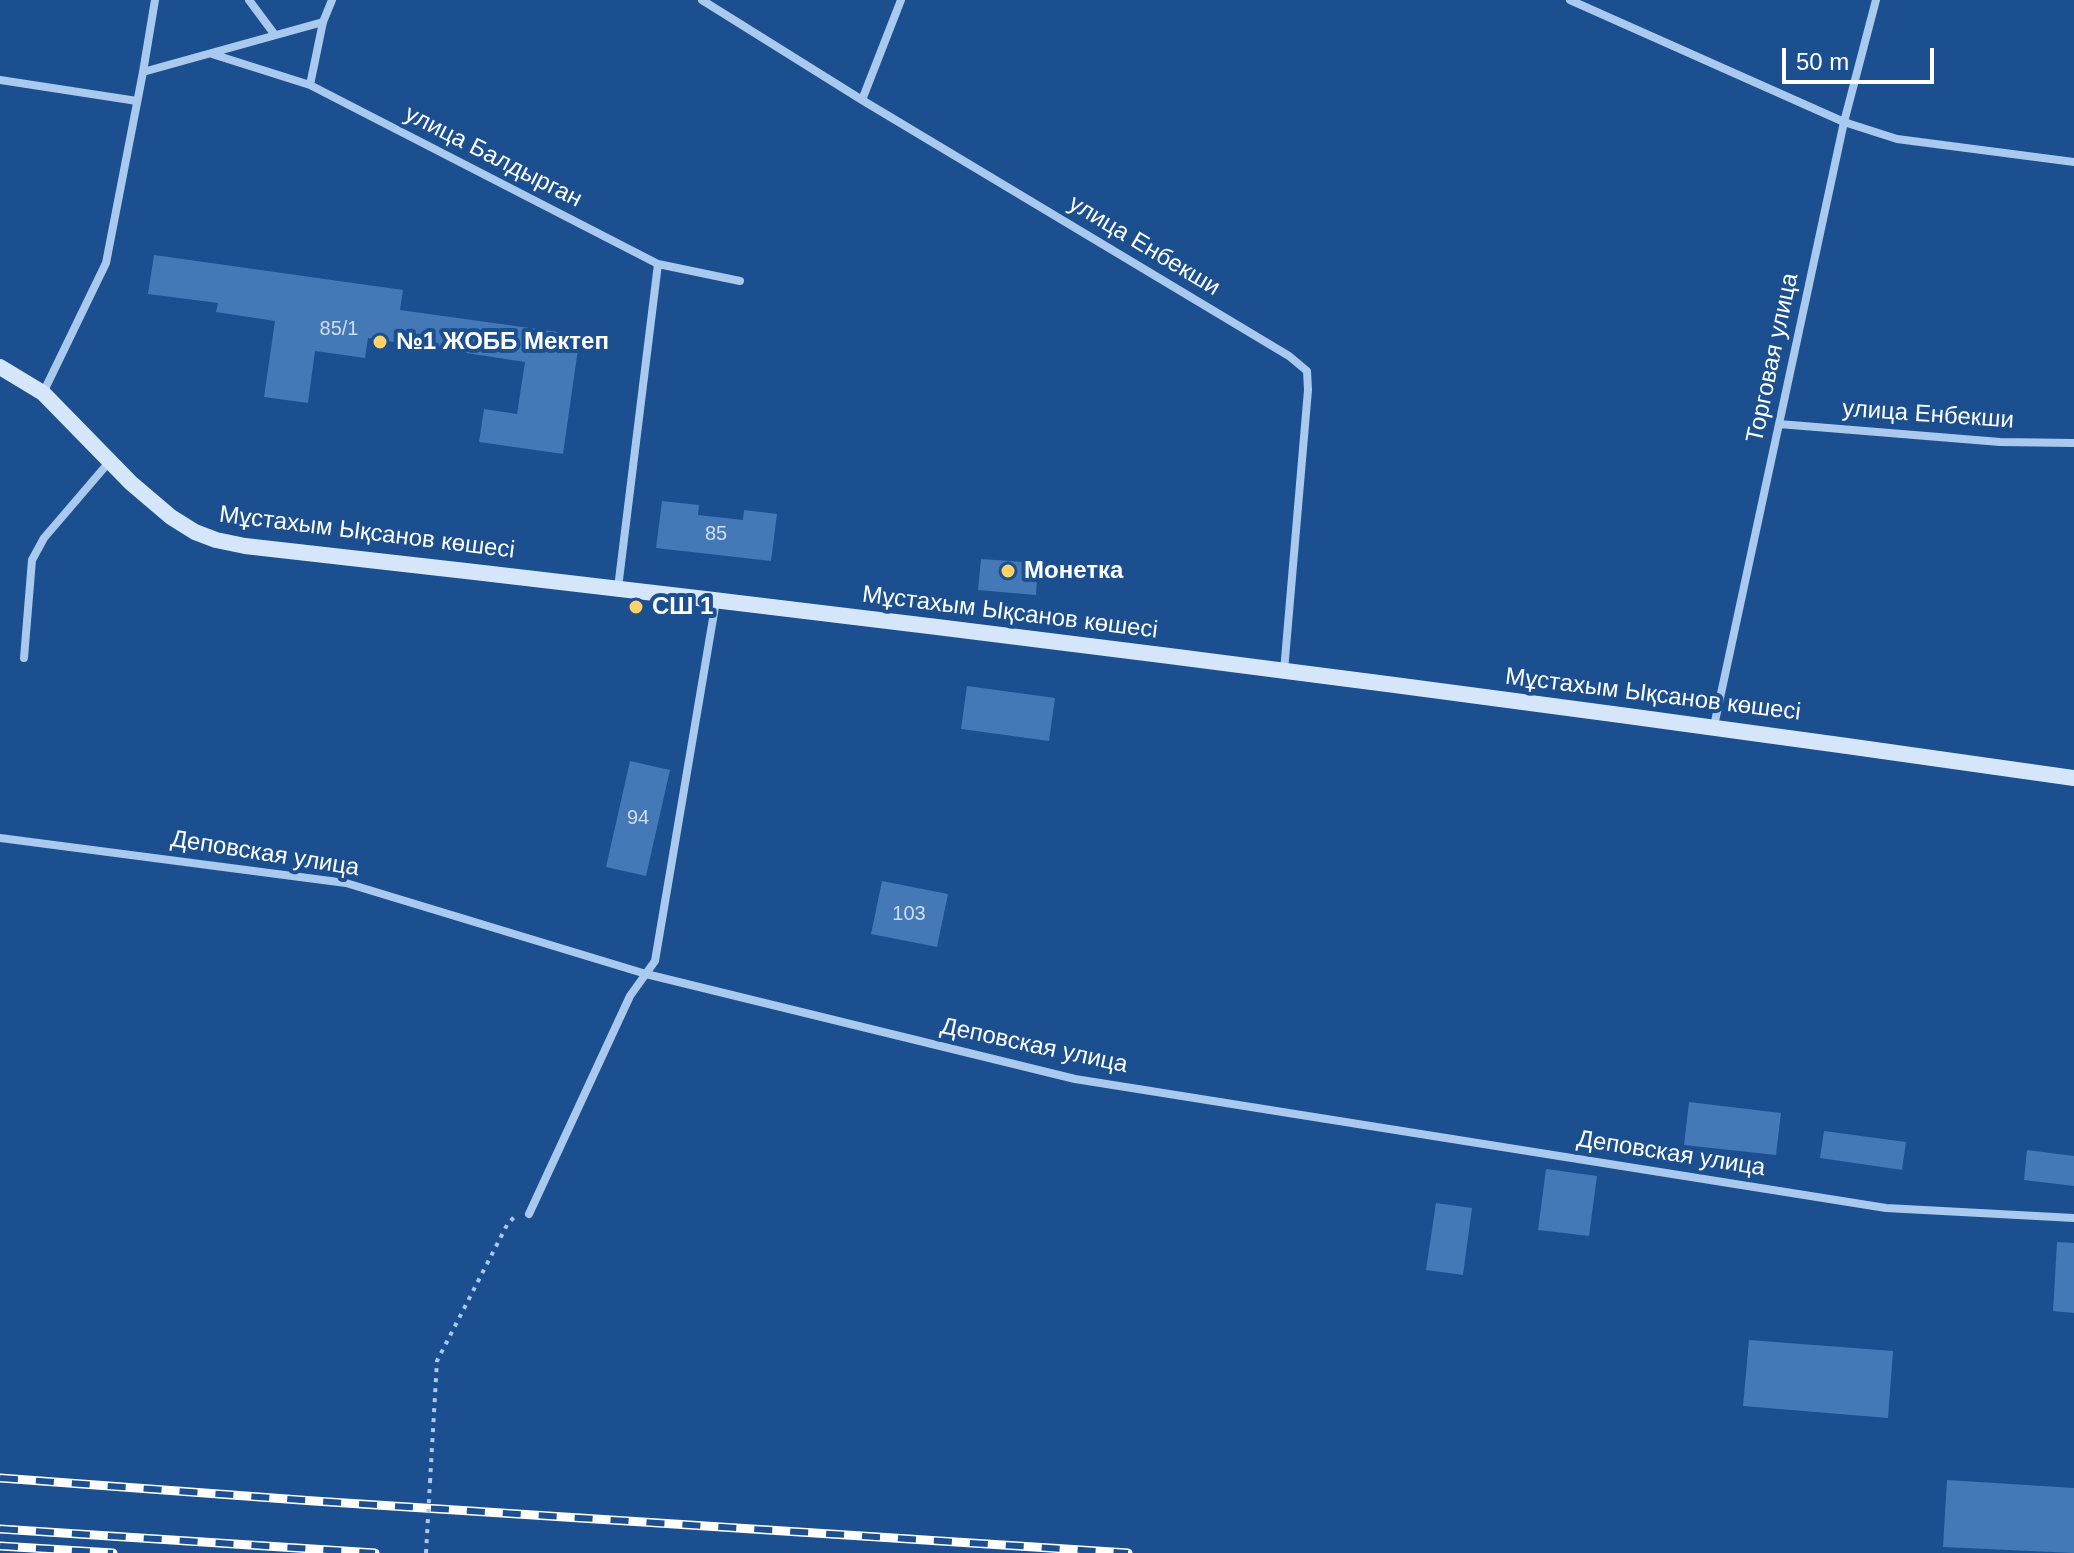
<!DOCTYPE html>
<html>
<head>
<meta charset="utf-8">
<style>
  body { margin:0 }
  #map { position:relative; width:2074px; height:1553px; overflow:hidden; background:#1b4f8f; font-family:Helvetica,sans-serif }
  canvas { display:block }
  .scale { position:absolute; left:1782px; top:48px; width:152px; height:36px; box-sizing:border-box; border:4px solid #fff; border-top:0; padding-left:10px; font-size:24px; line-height:28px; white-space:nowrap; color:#fff; -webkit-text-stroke:6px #1b4f8f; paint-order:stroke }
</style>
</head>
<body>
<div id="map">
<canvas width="2074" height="1553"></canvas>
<div class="scale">50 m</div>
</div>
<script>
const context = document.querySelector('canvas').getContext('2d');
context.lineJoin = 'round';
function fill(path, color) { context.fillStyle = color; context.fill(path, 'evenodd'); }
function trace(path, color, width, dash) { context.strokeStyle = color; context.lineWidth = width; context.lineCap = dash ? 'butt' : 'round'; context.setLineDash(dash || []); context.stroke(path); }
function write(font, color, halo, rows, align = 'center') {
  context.font = font + ' Helvetica,sans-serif'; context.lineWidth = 8; context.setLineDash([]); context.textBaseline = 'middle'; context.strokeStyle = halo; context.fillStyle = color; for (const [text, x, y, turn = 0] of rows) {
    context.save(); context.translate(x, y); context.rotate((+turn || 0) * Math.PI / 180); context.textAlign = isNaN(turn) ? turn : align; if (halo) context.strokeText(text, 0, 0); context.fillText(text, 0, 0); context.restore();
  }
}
const building = new Path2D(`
  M154,255L403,290L400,310L580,335L563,454L479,442L484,409L517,414L525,362L368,338L365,358L315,351L308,403L264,397L275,321L216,312L218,303L148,294Z
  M662,501L699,505L698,515L743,520L744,510L777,514L771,561L656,548Z
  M981,559L1038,563L1036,595L978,590Z
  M967,686L1055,698L1049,741L961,729Z
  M630,761L670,770L646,876L606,867Z
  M882,881L948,894L937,947L871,934Z
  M1689,1102L1781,1113L1776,1155L1684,1145Z
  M1824,1131L1906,1142L1902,1170L1820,1158Z
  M2027,1150L2074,1156V1186L2024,1180Z
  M1546,1169L1597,1176L1589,1236L1538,1230Z
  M1436,1203L1472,1208L1463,1275L1426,1270Z
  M2057,1242L2074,1243V1313L2053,1311Z
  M1749,1340L1893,1351L1888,1418L1743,1406Z
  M1947,1480L2074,1488V1553L1943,1547Z`);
const path = new Path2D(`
  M430,1482L437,1361L507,1225L515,1216`);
const street = new Path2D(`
  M249,0L275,35
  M702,0L862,100L1289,356L1307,371L1308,390L1284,671
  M1570,0L1844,122L1897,139L2074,162
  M212,54L310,85L323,22L332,0
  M143,72L155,0
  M0,80L137,101
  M310,85L658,264L740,281
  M862,100L901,0
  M43,393L106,263L143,72L323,22
  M1779,424L2000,442L2074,443
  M618,588L658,264
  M24,658L32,560L44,538L110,461
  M1714,726L1844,122L1876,0
  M0,838L346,883L646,974L1075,1079L1886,1208L2074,1218
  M529,1214L630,996L655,961L716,601`);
const secondary = new Path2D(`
  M0,367L43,393L131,483L171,517L195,532L216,540L245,546C856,614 1466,691 2074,778`);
const rail = new Path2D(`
  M0,1478L314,1501L1128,1553
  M0,1529L375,1553
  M0,1546L113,1553`);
const pathBridge = new Path2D(`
  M426,1553L430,1482`);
const markers = [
  [380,342,8,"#ffd166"],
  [1008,571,8,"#ffd166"],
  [636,607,8,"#ffd166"]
];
const numberNames = [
  ["85/1",339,329],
  ["85",716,534],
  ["94",638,818],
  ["103",909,914]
];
const streetNames = [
  ["улица Балдырган",493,157,27],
  ["улица Енбекши",1144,246,31],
  ["Торговая улица",1773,358,-78],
  ["улица Енбекши",1928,415,4],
  ["Мұстахым Ықсанов көшесі",367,533,7],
  ["Мұстахым Ықсанов көшесі",1010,613,7],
  ["Мұстахым Ықсанов көшесі",1653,695,7],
  ["Деповская улица",265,854,9],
  ["Деповская улица",1034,1046,12],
  ["Деповская улица",1671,1154,9]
];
const poiNames = [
  ["№1 ЖОББ Мектеп",396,342],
  ["Монетка",1024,571],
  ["СШ 1",652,607]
];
fill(building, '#4478b7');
trace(path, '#a9c9ee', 4, [4, 6]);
trace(street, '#a9c9ee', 8);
trace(secondary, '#d6e6fa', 16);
trace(rail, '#fff', 9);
trace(rail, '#1b4f8f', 6, [18]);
trace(pathBridge, '#a9c9ee', 4, [4, 6]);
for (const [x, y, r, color] of markers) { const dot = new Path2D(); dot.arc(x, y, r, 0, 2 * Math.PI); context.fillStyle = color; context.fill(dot); trace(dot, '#1b4f8f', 3); }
write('20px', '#d0dded', null, numberNames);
write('24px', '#fff', '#1b4f8f', streetNames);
write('bold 24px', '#fff', '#1b4f8f', poiNames, 'left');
</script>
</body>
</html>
